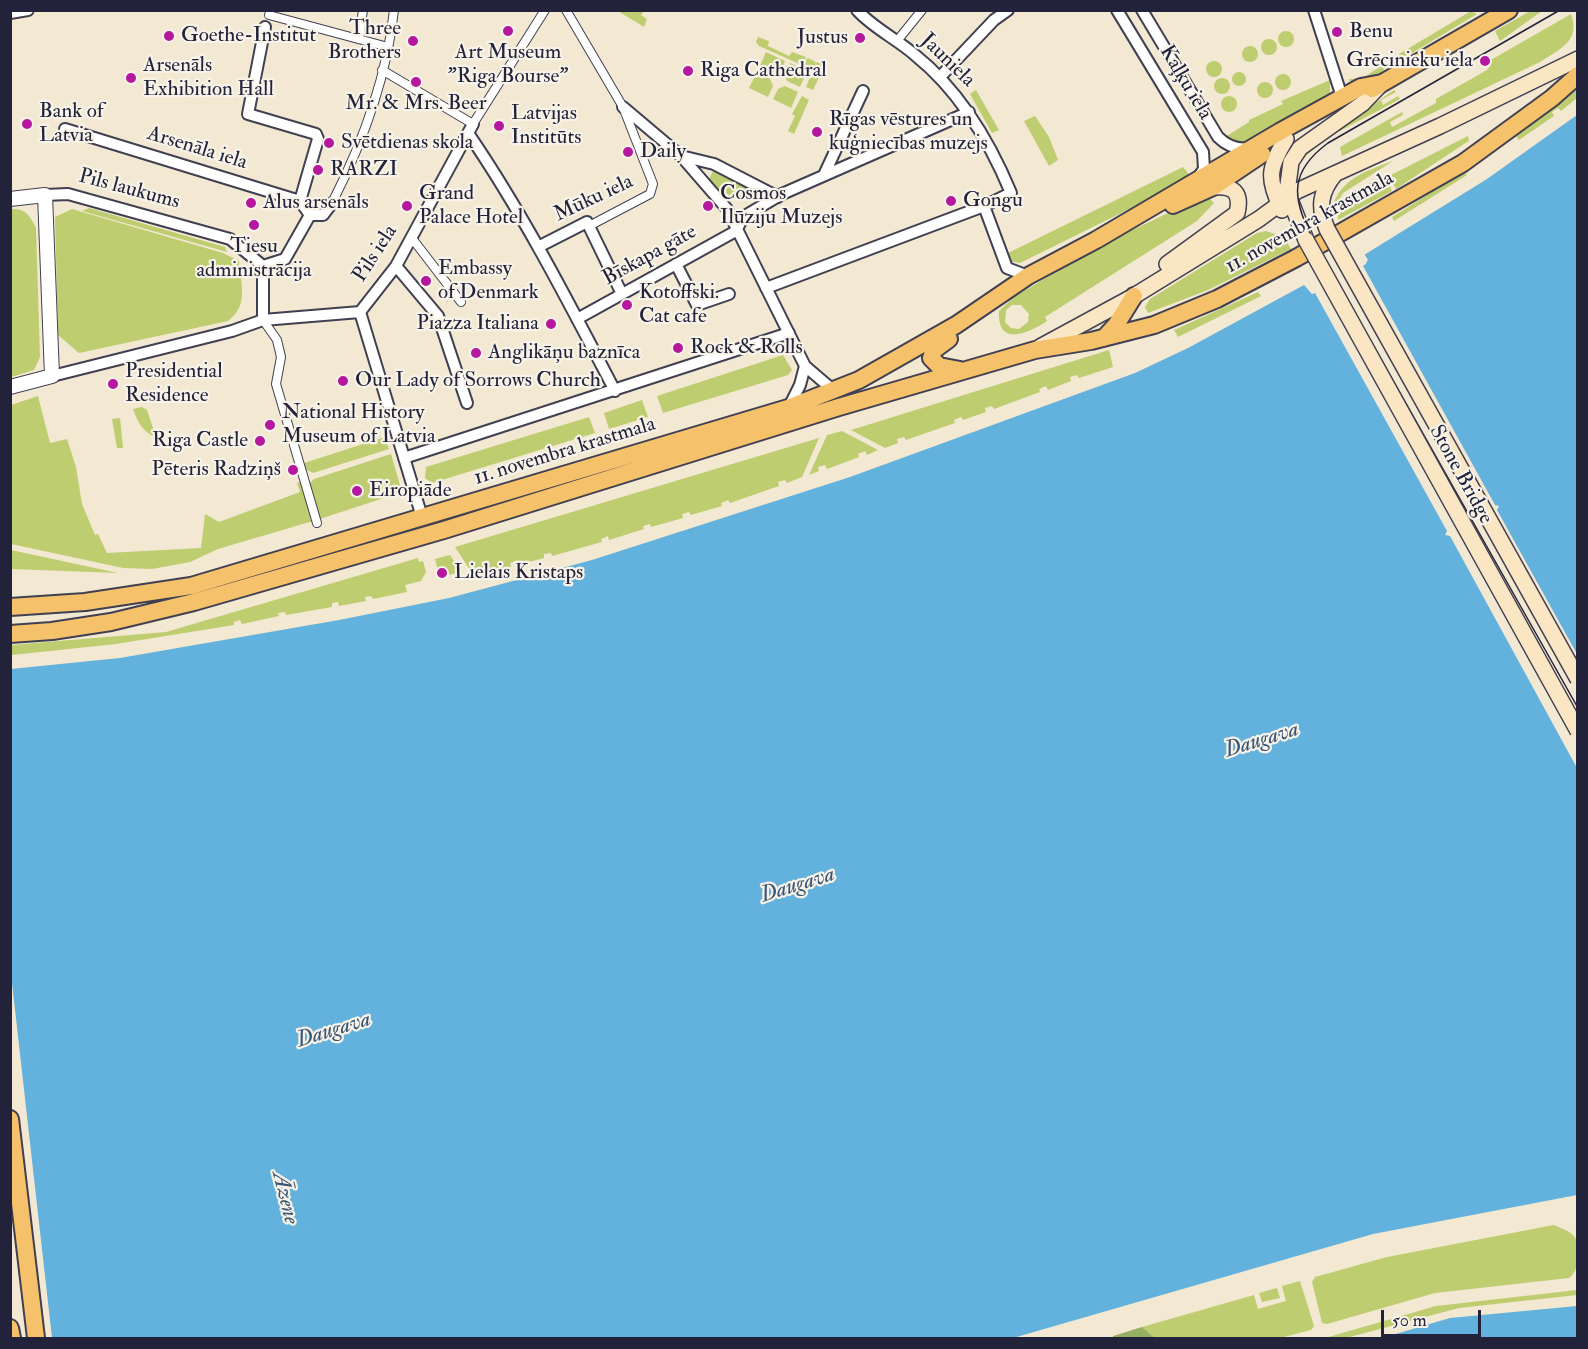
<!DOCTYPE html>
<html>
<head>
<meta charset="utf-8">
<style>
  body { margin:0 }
  #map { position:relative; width:1588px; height:1349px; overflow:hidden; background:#f3e8d2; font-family:"IM FELL Double Pica",serif }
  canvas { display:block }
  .frame { position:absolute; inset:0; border:12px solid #22223b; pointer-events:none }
  .scale { position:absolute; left:1381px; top:1310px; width:100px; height:27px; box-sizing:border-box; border:3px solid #22223b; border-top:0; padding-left:8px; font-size:18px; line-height:21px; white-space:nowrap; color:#22223b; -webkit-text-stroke:4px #f7f3e8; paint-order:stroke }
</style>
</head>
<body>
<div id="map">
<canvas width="1588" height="1349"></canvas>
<div class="frame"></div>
<div class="scale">50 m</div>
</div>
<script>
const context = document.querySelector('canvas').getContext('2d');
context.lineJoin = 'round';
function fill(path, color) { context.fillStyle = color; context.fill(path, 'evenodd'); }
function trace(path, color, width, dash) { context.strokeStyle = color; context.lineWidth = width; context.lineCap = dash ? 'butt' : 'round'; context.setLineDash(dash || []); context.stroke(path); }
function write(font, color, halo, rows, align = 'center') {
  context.font = font + ' "IM FELL Double Pica",serif'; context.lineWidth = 4.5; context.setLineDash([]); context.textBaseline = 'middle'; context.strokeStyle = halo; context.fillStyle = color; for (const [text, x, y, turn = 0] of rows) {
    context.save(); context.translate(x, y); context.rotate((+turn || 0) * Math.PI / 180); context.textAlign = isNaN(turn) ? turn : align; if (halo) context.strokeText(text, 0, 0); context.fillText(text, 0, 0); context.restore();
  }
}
const green = new Path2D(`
  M1532,10L1542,11L1500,41L1495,31Z
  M618,11H644L641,15L647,19L644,27Z
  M1471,11L1477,14L1402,59L1399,54Z
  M1571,14C1581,41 1560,49 1540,62L1342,156L1340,147L1402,112L1403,115L1390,122L1392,127L1436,103V99L1487,70L1490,66L1489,61Z
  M1278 39a8 8 0 1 1 16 0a8 8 0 1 1-16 0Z
  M758,37L769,41L768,46L789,56L792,52L806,57L804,62L808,58L816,62L814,66L817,62L825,65L813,90L806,87L813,70L759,46L756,42Z
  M1261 47a8 8 0 1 1 16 0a8 8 0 1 1-16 0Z
  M1242 54a8 8 0 1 1 16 0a8 8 0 1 1-16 0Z
  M766,52L785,61L780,72L773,74L759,68Z
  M1206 69a8 8 0 1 1 16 0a8 8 0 1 1-16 0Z
  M1387,62C1383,80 1365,82 1349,81V79L1363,78Z
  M790,63L807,71L800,87L787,81L784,74Z
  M1232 79a7 7 0 1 1 14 0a7 7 0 1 1-14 0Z
  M757,72L770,79L773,86L768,97L749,88Z
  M1275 82a8 8 0 1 1 16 0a8 8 0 1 1-16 0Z
  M1214 86a8 8 0 1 1 16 0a8 8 0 1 1-16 0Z
  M1330,80V95L1240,144H1235L1225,137L1249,122V120L1283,104L1281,101Z
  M1257 90a8 8 0 1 1 16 0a8 8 0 1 1-16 0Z
  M1577,84V98L1561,111L1558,108L1552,112L1554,116L1519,140L1514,133Z
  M785,86L798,92L791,108L773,99L778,89Z
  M976,90L999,130L992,133L970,94Z
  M1394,90L1396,92L1381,100L1383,105L1398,96L1400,99L1323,140L1297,165L1301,155Z
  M802,96L809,100L794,134L788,131L795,116L792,114Z
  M1221 104a8 8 0 1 1 16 0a8 8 0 1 1-16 0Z
  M1035,116L1049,137L1058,160L1049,166L1024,121Z
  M1468,136L1469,141L1464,144L1396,189L1389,176Z
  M1393,161L1343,193L1330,215C1337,180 1363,172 1393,161Z
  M1183,167L1192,178L1020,263L1009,261L1006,254Z
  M714,169L755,189L751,199C731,198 723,194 709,179Z
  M1464,172L1467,175L1394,221L1392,217Z
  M1386,176L1392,191L1338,220C1337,193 1366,185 1386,176Z
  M1206,195L1214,203L1197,221L1045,317L1047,321C1029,333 997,348 999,311L1014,297L1105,243ZM1012,305H1021L1029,314L1028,322L1019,329L1011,328L1005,322L1006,310Z
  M89,208L225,247L227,252L82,211Z
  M11,209C25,208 30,215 36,228L40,357L34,370L11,377Z
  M72,209L223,253L239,261C241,285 249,305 228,321L79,353L58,335L55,217Z
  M1266,231L1284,237L1291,249L1208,290L1148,313L1145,307L1150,299L1257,233Z
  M1258,292L1261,296L1178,337L1174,330Z
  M1109,350L1113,367L1079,378L1077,375L1070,377L1071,381L1048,390L1046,386L1039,389L1040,392L994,409L992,406L985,408L986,412L963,420L961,417L954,420L955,423L906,440L904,437L897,439L898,443L885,448L851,430Z
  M783,355L792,370L788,375L663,413L657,396Z
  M38,396L50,443L67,439L76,467L82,504L95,535L98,534L107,553L201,548L205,514L219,522L300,492L297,483L300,482L313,521L218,549L190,562L152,569L123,568L11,544V405Z
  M642,400L648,417L609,429L604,413Z
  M142,407L147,410L156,437C142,432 138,422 133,409Z
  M589,417L595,433L432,483L425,478L426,467Z
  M120,418L123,448H117L112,419Z
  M842,431L878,450L867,455L865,451L858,454L859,457L827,469L825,465L818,467L819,471L809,475L827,435Z
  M385,437L389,449L313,473L305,469L304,463Z
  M819,438L802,477L787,483L785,480L778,482L779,486L730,503L728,500L721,503L722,506L691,515L689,512L682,514L683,518L651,527L650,524L643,526L644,529L609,540L608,536L601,539L602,542L552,556L551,553L544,554V558L518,565L517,561L510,563L511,567L480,576L478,569L470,570L455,547Z
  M391,454L402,492L320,519L309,484L314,479Z
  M11,550L118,573L11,569Z
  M450,555L462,572L447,575L438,571L435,559Z
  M418,558L419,562L423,561L426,572L421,581L405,585L407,592L373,599L371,596L365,597L366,601L339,606L338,602L332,603V607L286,615L285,612L278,613L279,616L242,624L240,620L234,622V625L116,644L12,655L11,645L166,632Z
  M1554,1225C1560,1228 1567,1230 1572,1234C1583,1243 1580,1271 1569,1278L1435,1293L1327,1324L1322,1323L1312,1282L1315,1277L1387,1257Z
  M1300,1281L1314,1326L1311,1330L1280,1338H1155L1142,1327L1254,1295L1258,1309L1286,1301L1282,1286Z
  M1277,1288L1280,1298L1262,1302L1259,1293Z
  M1577,1290V1295L1459,1308L1346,1338H1325L1436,1306Z`);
const forest = new Path2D(`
  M1142,1327L1155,1338H1113V1336Z`);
const water = new Path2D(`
  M1577,115V1195L1373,1234L1013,1338H11V669L120,658L339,620L449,598L592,560L850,477L1135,373L1188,348L1304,285L1312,294L1366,264L1367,260L1364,255L1487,179Z
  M1577,1306V1338H1382L1450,1318Z`);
const pier = new Path2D(`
  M1363,252L1368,260L1363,266L1495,505L1499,506L1497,510L1577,654V768L1450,536L1445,535L1447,531L1315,293L1312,294L1303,282L1313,290L1364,262Z
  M10,974H11L52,1338H10Z`);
const pedestrian = new Path2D(`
  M566,10L623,107L653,184L650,194L589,226
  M269,15L388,47
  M359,39L363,10
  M897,41L922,10
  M382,70L473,124L545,10
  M332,203C362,144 387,77 394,10
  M411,237L461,302
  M263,320L277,340L281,357L276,384L317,523`);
const minor = new Path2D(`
  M1117,10L1203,152L1204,169L1197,179
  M1142,10L1218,137C1227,146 1237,150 1250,148
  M1314,10L1342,97
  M10,13L28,10
  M265,27L248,114L316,134L318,139L300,201
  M940,77L994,20L1008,10
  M623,107L681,156L727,209L805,366L833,390
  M65,129L300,201L310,215
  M468,133C524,215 569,303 615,391
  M681,156L714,164L778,197
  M824,175L863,91
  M45,195L68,194L230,239L263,266
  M984,206L1007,268L1028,276
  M736,231L743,217L782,194L969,112
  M538,247L587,222L622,294
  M676,264L697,305L729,294
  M263,266L285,259L310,215H323L332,203
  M396,266L438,316L467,403
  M766,288L984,206L1011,193C989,140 960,91 915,55C897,39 873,28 857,10
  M360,312L422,517
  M577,319L736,231
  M263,320V266
  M52,376L232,331L263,320L360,312L396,266L473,124
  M789,407L800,385L805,366
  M404,458L789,333`);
const tertiary = new Path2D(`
  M10,199L45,195L52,376L10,387`);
const secondary = new Path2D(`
  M1282,210C1267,179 1268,168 1286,139
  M1327,229C1318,207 1320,192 1335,174
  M1306,240L1287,192L1291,162L1300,148L1362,104L1382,83
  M1167,264L1237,213C1242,192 1233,185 1213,187
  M1040,347L1134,296L1259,219L1297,191L1440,126L1578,59`);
const primary = new Path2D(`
  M1372,89L1509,10
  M1173,205L1213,187L1262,154
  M1104,338L1116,325L1134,296
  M949,339L934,350L931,358L939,366L960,370
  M10,607L85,602L191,586L788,408L859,380L956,325L1028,276L1096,240L1281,131L1361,87L1382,83
  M10,634L52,631L111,622L194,602L444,530L839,407L1035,350L1091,341L1154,325L1217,299L1296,258L1463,163L1552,98L1578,75
  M10,1119L36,1338
  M10,1328L12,1338`);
const tram = new Path2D(`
  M1560,10L1328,143C1290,171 1291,197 1312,237L1578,708`);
const secondaryBridge = new Path2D(`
  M1327,229L1578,679
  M1306,240L1578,731`);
const markers = [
  [508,31,6,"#b5179e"],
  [1337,32,6,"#b5179e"],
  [169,36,6,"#b5179e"],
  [860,38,6,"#b5179e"],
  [413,41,6,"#b5179e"],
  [1485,61,6,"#b5179e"],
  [688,71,6,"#b5179e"],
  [131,78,6,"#b5179e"],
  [416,82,6,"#b5179e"],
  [27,124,6,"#b5179e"],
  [499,126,6,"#b5179e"],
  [817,132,6,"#b5179e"],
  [329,143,6,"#b5179e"],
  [628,152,6,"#b5179e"],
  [318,170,6,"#b5179e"],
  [951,201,6,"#b5179e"],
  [251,203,6,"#b5179e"],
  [407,206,6,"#b5179e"],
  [708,206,6,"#b5179e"],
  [254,225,6,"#b5179e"],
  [426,281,6,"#b5179e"],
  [627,305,6,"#b5179e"],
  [551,324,6,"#b5179e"],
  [678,348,6,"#b5179e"],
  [476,353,6,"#b5179e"],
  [343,381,6,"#b5179e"],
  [113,384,6,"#b5179e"],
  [270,425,6,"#b5179e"],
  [260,441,6,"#b5179e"],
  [293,470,6,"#b5179e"],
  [357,491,6,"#b5179e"],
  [442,573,6,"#b5179e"]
];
const poiNames = [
  ["Three",401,29,"right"],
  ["Brothers",401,53,"right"],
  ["Benu",1349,32],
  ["Goethe-Institut",181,36],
  ["Justus",848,38,"right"],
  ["Art Museum",508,53,"center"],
  ["\"Riga Bourse\"",508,77,"center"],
  ["Grēcinieku iela",1473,61,"right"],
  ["Arsenāls",143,66],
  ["Exhibition Hall",143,90],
  ["Riga Cathedral",700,71],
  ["Mr. & Mrs. Beer",416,104,"center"],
  ["Bank of",39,112],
  ["Latvia",39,136],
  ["Latvijas",511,114],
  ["Institūts",511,138],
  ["Rīgas vēstures un",829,120],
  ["kuģniecības muzejs",829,144],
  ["Svētdienas skola",341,143],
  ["Daily",640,152],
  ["RARZI",330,170],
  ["Grand",419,194],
  ["Palace Hotel",419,218],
  ["Cosmos",720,194],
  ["Ilūziju Muzejs",720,218],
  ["Gongu",963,201],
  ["Alus arsenāls",263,203],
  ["Tiesu",254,247,"center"],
  ["administrācija",254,271,"center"],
  ["Embassy",438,269],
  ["of Denmark",438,293],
  ["Kotoffski.",639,293],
  ["Cat cafe",639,317],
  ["Piazza Italiana",539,324,"right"],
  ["Rock & Rolls",690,348],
  ["Anglikāņu baznīca",488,353],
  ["Presidential",125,372],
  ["Residence",125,396],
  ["Our Lady of Sorrows Church",355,381],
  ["National History",282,413],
  ["Museum of Latvia",282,437],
  ["Riga Castle",248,441,"right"],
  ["Pēteris Radziņš",281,470,"right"],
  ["Eiropiāde",369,491],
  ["Lielais Kristaps",454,573]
];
const streetNames = [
  ["Jauniela",947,61,44],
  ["Kaļķu iela",1185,83,59],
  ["Arsenāla iela",197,149,17],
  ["Pils laukums",129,190,15],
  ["Mūku iela",594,199,-25],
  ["11. novembra krastmala",1310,223,-29],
  ["Pils iela",376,254,-57],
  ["Bīskapa gāte",650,256,-29],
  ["11. novembra krastmala",565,452,-17],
  ["Stone Bridge",1460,475,61]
];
const waterNames = [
  ["Daugava",1262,741,-17],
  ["Daugava",798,886,-17],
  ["Daugava",334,1031,-17],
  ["Āzene",284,1198,76]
];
fill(green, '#becd6f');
fill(forest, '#96b062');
fill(water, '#63b1dd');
fill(pier, '#f3e8d2');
trace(pedestrian, '#414052', 10);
trace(minor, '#414052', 14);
trace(tertiary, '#414052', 16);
trace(secondary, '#414052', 18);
trace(primary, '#414052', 20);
trace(pedestrian, '#fff', 8);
trace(minor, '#fff', 10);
trace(tertiary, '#fff', 14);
trace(secondary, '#fbe6c4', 15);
trace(primary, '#f5c16b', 16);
trace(tram, '#22223b', 1.5);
trace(secondaryBridge, '#414052', 18, []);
trace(secondaryBridge, '#fbe6c4', 15);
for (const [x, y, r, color] of markers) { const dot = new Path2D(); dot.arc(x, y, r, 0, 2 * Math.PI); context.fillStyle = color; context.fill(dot); trace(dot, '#f7f3e8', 2); }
write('21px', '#22223b', '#f7f3e8', poiNames, 'left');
write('21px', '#22223b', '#f7f3e8', streetNames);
write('italic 22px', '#395474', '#f7f3e8', waterNames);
</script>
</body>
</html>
